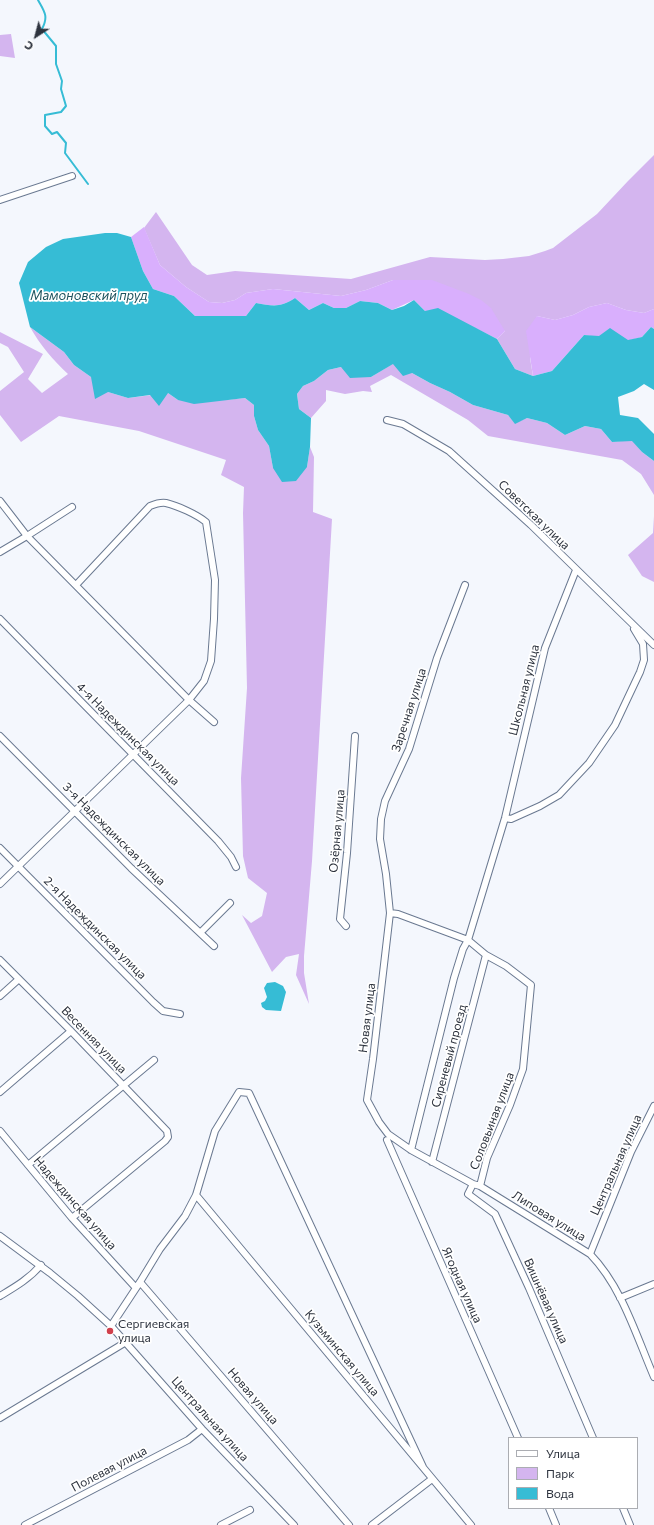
<!DOCTYPE html>
<html>
<head>
<meta charset="utf-8">
<style>
  body { margin:0 }
  #map { position:relative; width:654px; height:1525px; overflow:hidden; background:#f4f7fd; font-family:Commissioner,sans-serif }
  canvas { display:block }
  .legend { position:absolute; left:508px; top:1437px; width:130px; height:72px; box-sizing:border-box; background:#fff; border:1px solid #abadb2; margin:0; padding:5px 7px; list-style:none; font-size:12px; color:#2d333e }
  .legend li { display:flex; align-items:center; gap:8px; height:20px }
  .legend b { width:20px; border:1px solid #abadb2 }
  .north { position:absolute; left:16px; top:16px; width:40px; height:40px; -webkit-text-stroke:3px #fff; paint-order:stroke; rotate:216deg; font-size:11px; font-weight:700; line-height:16px; text-align:center; color:#2d333e }
  .north::after { content:''; display:block; margin:auto; width:14px; height:18px; background:#2d333e; clip-path:polygon(50% 0,100% 100%,50% 72%,0 100%) }
</style>
</head>
<body>
<div id="map">
<canvas width="654" height="1525"></canvas>
<ul class="legend">
<li><b style="height:5px;background:#fff"></b>Улица</li>
<li><b style="height:11px;background:#d4b5ef"></b>Парк</li>
<li><b style="height:11px;background:#36bcd5"></b>Вода</li>
</ul>
<div class="north">С</div>
</div>
<script>
const context = document.querySelector('canvas').getContext('2d');
context.lineJoin = 'round';
function fill(path, color) { context.fillStyle = color; context.fill(path, 'evenodd'); }
function trace(path, color, width, dash) { context.strokeStyle = color; context.lineWidth = width; context.lineCap = dash ? 'butt' : 'round'; context.setLineDash(dash || []); context.stroke(path); }
function write(font, color, halo, rows, align = 'center') {
  context.font = font + ' Commissioner,sans-serif'; context.lineWidth = 3.5; context.setLineDash([]); context.textBaseline = 'middle'; context.strokeStyle = halo; context.fillStyle = color; for (const [text, x, y, turn = 0] of rows) {
    context.save(); context.translate(x, y); context.rotate((+turn || 0) * Math.PI / 180); context.textAlign = isNaN(turn) ? turn : align; if (halo) context.strokeText(text, 0, 0); context.fillText(text, 0, 0); context.restore();
  }
}
const green = new Path2D(`
  M11,34L15,58L0,56V35Z
  M654,155V309L644,313L626,310L607,303L589,307L573,315L555,320L537,316L530,358L533,376L515,369L497,339L505,331L393,280L366,290L341,296L273,289L246,293L235,300L222,303L209,302L186,287L160,265L144,228L156,212L192,265L207,275L235,271L351,279L430,257L485,260L503,259L529,256L545,251L553,248L597,214L628,181Z
  M30,327L64,352L74,365L91,377L108,392L128,398L168,393L178,400H225L245,398L254,405V416L258,430L269,446L273,468L307,467L310,447L314,457L313,512L332,519L312,861L304,956V973L309,1004L296,975L299,954L286,957L272,972L242,915L251,923L262,916L267,893L248,878L243,856L241,778L247,688L243,513L244,487L221,475L226,460L139,431L59,416L21,442L0,415V391L24,372L8,347L0,343V332L43,354L28,379L42,393L68,374C53,360 40,345 30,327Z
  M394,363L430,383L450,392L473,405L508,415L515,423L527,418L547,423L565,435L585,426L601,429L612,442L632,440L642,452L654,461V495L641,474L622,460L488,436L468,420L391,375L370,386L372,392L363,391L345,394L326,390V401L311,418L299,409L297,394L303,386L314,381L328,370L341,367L371,377Z
  M654,516V582L642,576L628,555L653,533Z`);
const forest = new Path2D(`
  M144,227L160,265L186,287L209,302L222,303L235,300L246,293L273,289L341,296L366,290L393,280H432L469,294L481,300L491,308L505,331L497,339L457,319L425,311L414,300L392,310L378,303L360,301L346,308H334L323,303L309,310L295,298C280,308 273,306 256,303L246,316H195L174,296L153,289L143,271L131,237Z
  M607,303L626,310L644,313L654,309V329L651,327L642,337L627,341L584,335L552,371L533,376L526,331L537,316L555,320L573,315L589,307Z`);
const water = new Path2D(`
  M105,233H117L131,237L143,271L153,289L174,296L195,316H246L256,303C273,306 280,308 295,298L309,310L323,303L334,308H346L360,301L378,303L392,310L404,306L414,300L425,311L438,308L497,339L515,369L533,376L552,371L584,335L599,336L610,328L628,340L642,337L651,327L654,329V390L644,384L634,391L618,397L620,415L638,418L654,434V461L642,452L632,441L612,442L601,429L585,426L565,435L547,423L527,418L515,424L508,415L473,405L450,392L430,383L412,373L403,376L393,364L371,377L350,378L341,367L328,370L314,381L303,386L297,394L299,409L311,418L310,447L307,467L296,481L282,482L273,468L269,446L258,430L254,416V405L245,398L194,404L178,400L168,393L159,406L150,395L128,398L108,392L95,399L91,377L74,365L64,352L30,327L19,283L28,262L46,247L63,239Z
  M275,982L283,986L286,992L281,1011L266,1010L262,1007L261,1003L265,1001L267,997L264,988L267,983Z`);
const stream = new Path2D(`
  M38,0C44,11 49,16 42,29L56,46V64L62,81L61,89L66,106L61,112L45,115V126L52,134L57,132L66,143L65,153L88,184`);
const minor = new Path2D(`
  M0,200L72,176
  M387,420L403,424L449,451L531,525L654,645
  M0,501L27,536L189,700L214,722
  M0,552L27,536L72,507
  M465,585L437,658L409,749L385,801L381,819L380,839L386,874L390,913L373,1059L367,1100L379,1122L388,1134L411,1150L473,1184L480,1186L590,1254C622,1287 636,1335 654,1377
  M0,619L218,841L231,857L236,867
  M0,736L131,868L214,946
  M505,818L511,819L540,806L559,795L589,763L615,725L640,672L644,660L643,644L634,629
  M0,848L153,1002L163,1011L180,1014
  M0,884L189,700L204,681L211,661L214,619L215,580L206,522C196,514 178,506 166,503C160,502 155,504 150,506L76,585
  M390,913L398,914L468,940L486,955L506,966L531,985L523,1069L510,1105L487,1158L480,1186
  M346,926L340,919L347,853L355,736
  M200,933L230,903
  M0,960L71,1031L167,1131L168,1137L165,1141L72,1218
  M0,996L19,979
  M0,1092L71,1031
  M0,1131L72,1218L136,1288
  M387,1140L518,1438
  M411,1150L454,978L463,949L468,940L505,818L545,648L576,570
  M432,1162L486,955
  M28,1165L154,1060
  M473,1184L468,1194L495,1214L529,1288L593,1438
  M196,1195L471,1525
  M0,1236L50,1273L78,1296L111,1326L202,1429L294,1525
  M590,1254L631,1152L654,1106
  M140,1282L349,1525
  M0,1296C15,1287 29,1279 41,1265
  M620,1298L654,1284
  M111,1326L140,1282L160,1249L185,1216L196,1195L215,1131L239,1092L249,1093L423,1467
  M0,1418L126,1342
  M549,1508L556,1525
  M623,1508L630,1525
  M25,1525L188,1440L202,1429
  M221,1525L250,1510
  M372,1525L432,1479`);
const markers = [
  [110,1331,4,"#d0404c"]
];
const streetNames = [
  ["Советская улица",534,515,44],
  ["Школьная улица",524,690,-76],
  ["Заречная улица",409,710,-72],
  ["4-я Надеждинская улица",128,734,45],
  ["Озёрная улица",337,831,-85],
  ["3-я Надеждинская улица",114,834,45],
  ["2-я Надеждинская улица",95,928,45],
  ["Новая улица",367,1018,-83],
  ["Весенняя улица",94,1040,46],
  ["Сиреневый проезд",449,1056,-75],
  ["Соловьиная улица",492,1121,-69],
  ["Центральная улица",616,1165,-66],
  ["Надеждинская улица",75,1203,49],
  ["Липовая улица",549,1216,32],
  ["Ягодная улица",462,1285,66],
  ["Вишнёвая улица",546,1301,66],
  ["Кузьминская улица",342,1353,50],
  ["Новая улица",253,1396,49],
  ["Центральная улица",210,1419,48],
  ["Полевая улица",109,1469,-28]
];
const poiNames = [
  ["Сергиевская",118,1324],
  ["улица",118,1338]
];
const waterNames = [
  ["Мамоновский пруд",89,296]
];
fill(green, '#d4b5ef');
fill(forest, '#d9affd');
fill(water, '#36bcd5');
trace(stream, '#36bcd5', 2);
trace(minor, '#6a7991', 8);
trace(minor, '#fff', 6);
for (const [x, y, r, color] of markers) { const dot = new Path2D(); dot.arc(x, y, r, 0, 2 * Math.PI); context.fillStyle = color; context.fill(dot); trace(dot, '#fff', 1.5); }
write('12px', '#2d333e', '#fff', streetNames);
write('12px', '#2d333e', '#fff', poiNames, 'left');
write('italic 13px', '#1c525d', '#fff', waterNames);
</script>
</body>
</html>
